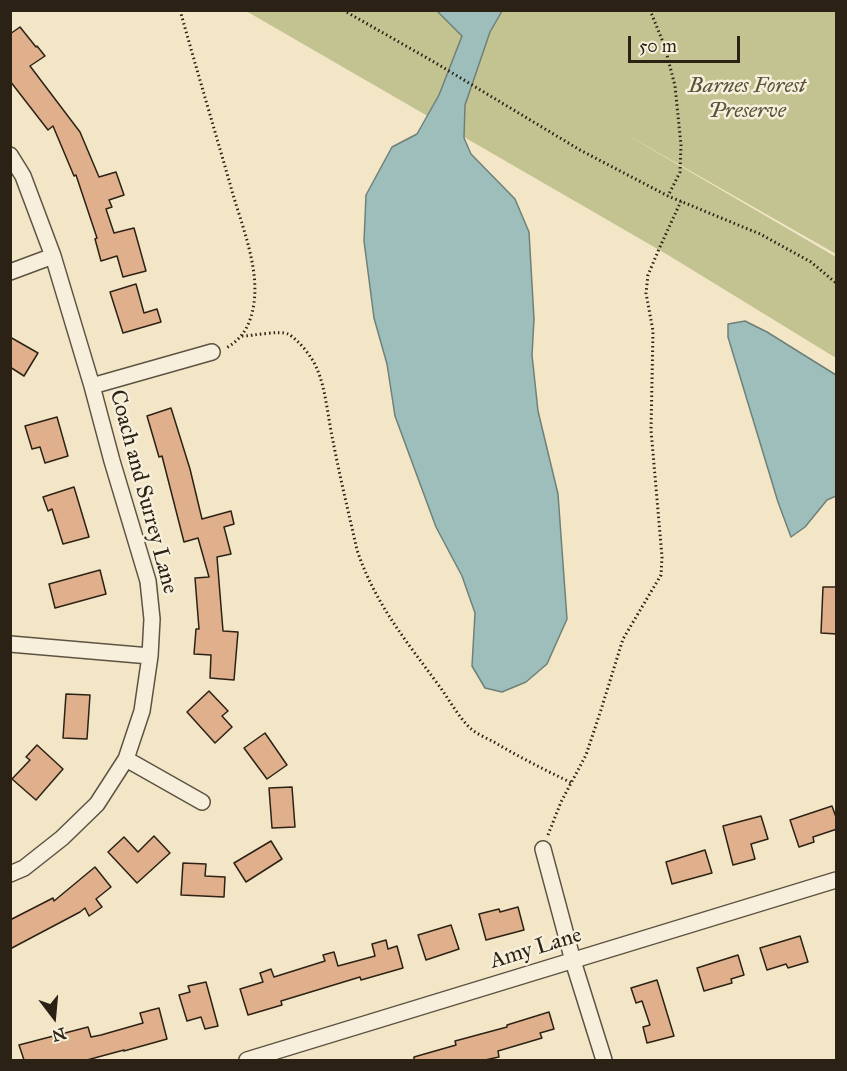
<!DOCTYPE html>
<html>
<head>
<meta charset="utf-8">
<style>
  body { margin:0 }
  #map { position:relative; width:847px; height:1071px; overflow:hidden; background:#f3e6c7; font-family:"IM FELL Great Primer",serif }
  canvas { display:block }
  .frame { position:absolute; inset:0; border:12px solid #2b2215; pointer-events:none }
  .north { position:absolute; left:24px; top:987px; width:60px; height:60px; -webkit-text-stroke:4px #f7efdb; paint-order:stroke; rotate:164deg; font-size:16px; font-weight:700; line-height:24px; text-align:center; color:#2b2215 }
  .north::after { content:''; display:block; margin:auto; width:21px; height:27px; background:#2b2215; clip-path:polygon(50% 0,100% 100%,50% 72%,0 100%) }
  .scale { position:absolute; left:628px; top:36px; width:112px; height:27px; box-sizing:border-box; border:3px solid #2b2215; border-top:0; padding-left:8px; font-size:18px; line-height:21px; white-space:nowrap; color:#2b2215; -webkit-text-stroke:4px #f7efdb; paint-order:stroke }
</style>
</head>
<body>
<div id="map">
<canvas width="847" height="1071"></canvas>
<div class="frame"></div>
<div class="north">N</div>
<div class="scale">50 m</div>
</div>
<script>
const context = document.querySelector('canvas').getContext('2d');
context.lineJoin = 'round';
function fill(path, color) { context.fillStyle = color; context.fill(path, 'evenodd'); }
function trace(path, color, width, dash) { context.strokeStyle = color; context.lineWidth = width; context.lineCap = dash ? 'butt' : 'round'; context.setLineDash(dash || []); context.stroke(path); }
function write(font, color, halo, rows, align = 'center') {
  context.font = font + ' "IM FELL Great Primer",serif'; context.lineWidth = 5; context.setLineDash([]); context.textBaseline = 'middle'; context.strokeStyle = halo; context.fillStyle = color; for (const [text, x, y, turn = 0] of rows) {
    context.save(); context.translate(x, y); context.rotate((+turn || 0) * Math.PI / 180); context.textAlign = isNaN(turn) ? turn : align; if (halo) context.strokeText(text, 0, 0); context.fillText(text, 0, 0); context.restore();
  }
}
const green = new Path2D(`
  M246,11H836V254L622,132L836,257V358L668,255Z`);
const water = new Path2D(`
  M437,11H502L490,32L465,105L464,138L471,154L515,199L529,232L534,319L532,355L538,411L558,494L567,619L547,664L526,682L502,692L485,688L472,666L475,613L462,576L436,527L395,416L387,364L374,318L364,241L366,195L392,147L417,134L439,95L462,36Z
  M745,321L767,332L836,375V496L827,500L805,527L791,537L778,502L728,337V324Z`);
const building = new Path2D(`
  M20,27L36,47L37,46L45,56L30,66L80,132L99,177L116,172L124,195L109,200L112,207L106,209L114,233L134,228L146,271L123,277L117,256L101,261L95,239L97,238L76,175L74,176L53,126L48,130L10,81V34Z
  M136,284L144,313L157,309L161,322L123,333L110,292Z
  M10,337L38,353L24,376L10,367Z
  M171,408L190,469L202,519L231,511L234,524L224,527L231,554L217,557L223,631L238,632L234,680L210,678L211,655L194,654L196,629H199L195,578L209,577L198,538L184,542L162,456L159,457L147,416Z
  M57,417L68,456L45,463L40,447L32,449L25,426Z
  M74,487L89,537L63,544L52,509L48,511L43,497Z
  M100,570L106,594L55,608L49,584Z
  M823,587H837V634L821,633Z
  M209,691L228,711L222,716L232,727L215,743L187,712Z
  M66,694L90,695L87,739L63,738Z
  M265,733L287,765L267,779L244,748Z
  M37,745L63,769L36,800L12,779L30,760L26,757Z
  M292,787L295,827L272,828L269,788Z
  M832,806L837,820V829L813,837L814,842L799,847L790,820Z
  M761,816L768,839L751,844L755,859L733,865L723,826Z
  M154,836L170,853L137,883L108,852L124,837L138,852Z
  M271,841L282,859L246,882L234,863Z
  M705,850L712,873L672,884L666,862Z
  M183,863L206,864L205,876L225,877L224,897L181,895Z
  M95,867L111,887L96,899L102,907L89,916L85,908L80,912L10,949V920L53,898L54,901Z
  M518,907L524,930L486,940L479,914L499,909L500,912Z
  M451,925L459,949L426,960L418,935Z
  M800,936L808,962L788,968L786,964L767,970L760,948Z
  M386,940L388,949L397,946L403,968L361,980L360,977L281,1001L282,1005L248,1015L240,989L263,982L260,973L271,969L274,977L325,961L323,955L334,952L338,966L375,956L372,944Z
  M738,955L744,975L731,979L732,983L704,991L697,968Z
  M657,980L674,1036L647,1043L643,1027L650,1025L642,1001L636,1003L631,988Z
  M206,982L218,1026L205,1029L201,1017L187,1021L179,995L190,992L188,986Z
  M159,1008L167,1039L124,1051V1050L87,1060H24L19,1045L88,1027L91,1037L101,1035L143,1023L140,1013Z
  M549,1012L554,1029L540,1033L542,1038L498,1051L499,1057L485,1060H414V1057L456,1045L455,1041L507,1027V1025Z`);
const path = new Path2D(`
  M180,10C197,71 215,131 232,191C242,226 259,267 254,303C251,323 244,338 226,348
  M343,10L434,62L580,150L668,196L760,234L811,262L836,283
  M649,10L652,15L665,47L675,86L681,145L680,172L668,196
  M242,336C253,336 280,330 288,334C298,339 313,358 317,369C326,389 328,419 333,441C340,478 349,514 357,550C375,604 407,642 440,687C450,701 458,716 470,728C477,734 486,738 494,742C519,757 545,770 572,783
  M548,835L561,802L586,755L600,713L623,639L661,575L662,557L651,430L653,331L646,293L648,275L659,249L681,201`);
const minor = new Path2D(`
  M10,155L23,176L53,256L92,386L112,461L148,581L152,619L150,656L142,711L126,759L97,804L62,838L24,868L10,874
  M10,272L53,256
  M92,386L212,352
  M10,644L150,656
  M126,759L202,802
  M543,849L573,961L604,1060
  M247,1060L836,880`);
const parkNames = [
  ["Barnes Forest",747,87],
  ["Preserve",747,112]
];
const streetNames = [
  ["Coach and Surrey Lane",143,492,75],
  ["Amy Lane",536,949,-17]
];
fill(green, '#c2c391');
fill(water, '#9dbebb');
trace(water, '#6f8079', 1.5);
fill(building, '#e0af8c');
trace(building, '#2b2215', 1.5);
trace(minor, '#5d5342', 18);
trace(path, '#2b2215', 3, [1.5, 3]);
trace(minor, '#f7efdb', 15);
write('italic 22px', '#58523a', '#f7efdb', parkNames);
write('22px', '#2b2215', '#f7efdb', streetNames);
</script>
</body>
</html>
